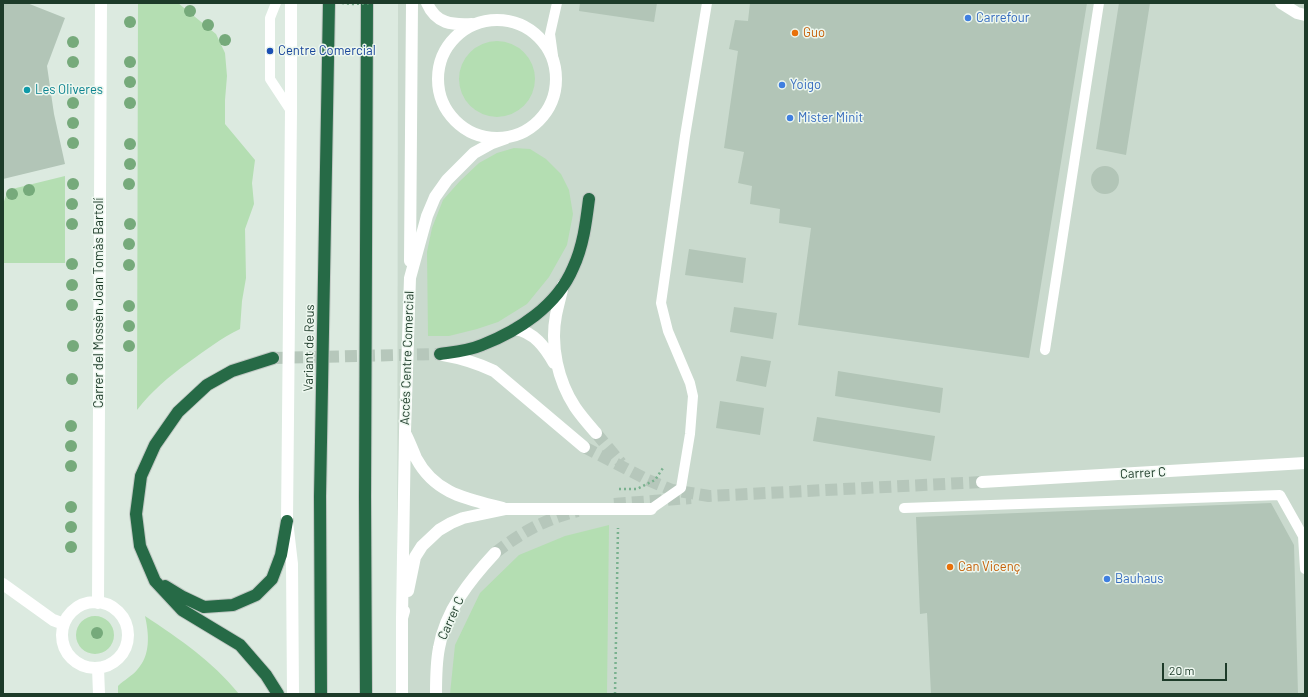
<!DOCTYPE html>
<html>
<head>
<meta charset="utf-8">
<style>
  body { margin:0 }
  #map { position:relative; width:1308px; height:697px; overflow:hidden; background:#dceae0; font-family:Barlow,sans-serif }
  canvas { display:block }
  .frame { position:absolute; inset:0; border:4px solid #1d3b29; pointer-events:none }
  .scale { position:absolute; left:1162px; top:663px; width:65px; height:18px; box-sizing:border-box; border:2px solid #1d3b29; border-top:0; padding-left:5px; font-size:12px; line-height:14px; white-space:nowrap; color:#1d3b29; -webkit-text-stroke:3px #edf7ef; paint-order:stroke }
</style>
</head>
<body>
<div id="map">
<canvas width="1308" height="697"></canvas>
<div class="frame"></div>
<div class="scale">20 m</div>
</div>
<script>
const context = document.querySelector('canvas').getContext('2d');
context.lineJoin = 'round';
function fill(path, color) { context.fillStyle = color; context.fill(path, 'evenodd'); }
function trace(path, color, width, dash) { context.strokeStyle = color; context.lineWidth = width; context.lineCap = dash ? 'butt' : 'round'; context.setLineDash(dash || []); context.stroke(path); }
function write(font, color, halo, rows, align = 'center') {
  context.font = font + ' Barlow,sans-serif'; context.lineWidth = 3; context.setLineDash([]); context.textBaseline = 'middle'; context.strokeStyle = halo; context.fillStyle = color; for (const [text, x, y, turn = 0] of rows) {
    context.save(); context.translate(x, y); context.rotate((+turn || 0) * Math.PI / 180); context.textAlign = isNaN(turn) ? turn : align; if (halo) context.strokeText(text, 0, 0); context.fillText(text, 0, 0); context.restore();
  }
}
const built = new Path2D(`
  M398,3H1305V694H397Z`);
const green = new Path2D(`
  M138,3H178L216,34L225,53L227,76L225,100V124L255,160L252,183L254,204L245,229L246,278L242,301L240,329C221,338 206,350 189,362C168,377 152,391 137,410Z
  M459 79a38 38 0 1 1 76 0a38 38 0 1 1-76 0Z
  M514,148L530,149L546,159L561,174L569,190L573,214L567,245L549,277L527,304L498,322L477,329L449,336H428L427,252L432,228L443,200L460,181L479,163L497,153Z
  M65,176V263H3V204L8,190Z
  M609,525L607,694H450L455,645L480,593L519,555L565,536Z
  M145,616C181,640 211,660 239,694H118V686C124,680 132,676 137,670C151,655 149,634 145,616Z
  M76 635a19 19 0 1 1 38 0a19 19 0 1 1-38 0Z`);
const building = new Path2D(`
  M3,3H27L65,18L47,66L54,114L65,164L3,179Z
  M580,3H657L654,22L579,11Z
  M750,3H1087L1029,358L798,325L811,228L779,223L780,209L750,204L752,186L738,183L744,152L724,148L738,51L729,49L735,20L748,21Z
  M1119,3H1150L1126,155L1096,149Z
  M1091 180a14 14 0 1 1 28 0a14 14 0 1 1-28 0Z
  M689,249L746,258L743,283L685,275Z
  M734,307L777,313L773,339L730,332Z
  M741,356L771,361L766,387L736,381Z
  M838,371L943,388L940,413L835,396Z
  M720,401L764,408L760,435L716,428Z
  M817,417L935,436L931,461L813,441Z
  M1271,503L1294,545L1298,694H931L927,613L920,614L916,517Z`);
const streetTunnel = new Path2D(`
  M596,433L621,463
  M584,447L648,480L672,490L709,496L982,482
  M614,504L691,498
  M495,553C522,532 545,519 578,511`);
const highwayTunnel = new Path2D(`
  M273,358L440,354`);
const path = new Path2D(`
  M619,489H637L655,480L663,468
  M615,694L618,528`);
const lane = new Path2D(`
  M276,3L270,18V79L291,111
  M554,63L550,34L557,3
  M1045,350L1099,3
  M904,508L1280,495L1303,536L1305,569
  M651,509L681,488L690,434L693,396L690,383L668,331L661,303L685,136L707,3`);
const street = new Path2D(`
  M291,3V111L287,521L292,564L293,694
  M427,3C436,24 452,25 472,24
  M1281,3L1297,13L1305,15
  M438 79a59 59 0 1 1 118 0a59 59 0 1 1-118 0Z
  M410,261L412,3
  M563,285C561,295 558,305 556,315C550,346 558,381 575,407C581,416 589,425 596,433
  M515,329C534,332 545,347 554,363
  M443,355C461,358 477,363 494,371L584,447
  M406,435C410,443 413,451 416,458C435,494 467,499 503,508
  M982,482L1305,463
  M3,584L53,620L64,624
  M408,591L415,557L422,546L439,530L451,523L463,518L506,509H651
  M62 635a33 33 0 1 1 66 0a33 33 0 1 1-66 0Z
  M98,603L101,3
  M402,618L405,431L410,278L427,216L435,197L447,180L474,153L492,143L506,138
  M98,668L99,694
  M402,694V618L404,611
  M436,694C436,678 436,663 439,648C445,611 470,580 495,553`);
const highway = new Path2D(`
  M440,354C454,352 468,351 482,345C518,331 557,306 573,268C583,247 586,223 589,199
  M273,358L232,371L207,385L178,412L155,445L141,476L136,514L140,546L155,581L182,610L240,645L266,675L278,694
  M165,586L183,597L204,607L233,605L256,595L272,579L281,555L287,521
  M321,694L320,496L329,3
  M366,694L365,496L367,3`);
const pathBridge = new Path2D(`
  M342,3L352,4L371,3`);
const trees = [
  [190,11],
  [130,22],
  [208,25],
  [225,40],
  [73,42],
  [73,62],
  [130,62],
  [130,82],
  [73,103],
  [130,103],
  [73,123],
  [73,143],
  [130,144],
  [130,164],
  [73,184],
  [129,184],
  [29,190],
  [12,194],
  [72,204],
  [72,224],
  [130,224],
  [129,244],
  [72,264],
  [129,265],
  [72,285],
  [72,305],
  [129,306],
  [129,326],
  [73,346],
  [129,346],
  [72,379],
  [71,426],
  [71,446],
  [71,466],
  [71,507],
  [71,527],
  [71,547],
  [97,633]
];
const markers = [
  [968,18,4,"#3f7fe0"],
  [795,33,4,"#e8710a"],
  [270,51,4,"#1a4fb4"],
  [782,85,4,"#3f7fe0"],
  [27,90,4,"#0f9aa8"],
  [790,118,4,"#3f7fe0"],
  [950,567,4,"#e8710a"],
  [1107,579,4,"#3f7fe0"]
];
const shopNames = [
  ["Carrefour",976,18],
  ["Yoigo",790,85],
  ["Mister Minit",798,118],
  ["Bauhaus",1115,579]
];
const foodNames = [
  ["Guo",803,33],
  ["Can Vicenç",958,567]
];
const transitNames = [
  ["Centre Comercial",278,51]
];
const cultureNames = [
  ["Les Oliveres",35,90]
];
const streetNames = [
  ["Carrer del Mossèn Joan Tomàs Bartolí",99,303,-90],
  ["Variant de Reus",309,348,-89],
  ["Accés Centre Comercial",407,358,-88],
  ["Carrer C",1143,473,-3],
  ["Carrer C",451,618,-66]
];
fill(built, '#cadace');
fill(green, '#b4deb2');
fill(building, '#b2c5b7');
trace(streetTunnel, '#b6c7bb', 12, [12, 6]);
trace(highwayTunnel, '#b6c7bb', 12, [12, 6]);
trace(highway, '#c0c8c3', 14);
trace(path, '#79b18e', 2.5, [2, 3]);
trace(lane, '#fff', 10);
trace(street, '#fff', 12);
trace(highway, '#266a46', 12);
trace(pathBridge, '#79b18e', 2.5, [2, 3]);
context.fillStyle = '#76aa7b';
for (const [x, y] of trees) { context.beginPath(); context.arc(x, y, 6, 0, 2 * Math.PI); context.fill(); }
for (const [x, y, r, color] of markers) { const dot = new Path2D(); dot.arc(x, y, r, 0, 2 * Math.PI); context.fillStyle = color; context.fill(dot); trace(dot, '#edf7ef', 1.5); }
write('13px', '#366cbe', '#edf7ef', shopNames, 'left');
write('13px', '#c56008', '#edf7ef', foodNames, 'left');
write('13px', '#164399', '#edf7ef', transitNames, 'left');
write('13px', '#0d838f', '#edf7ef', cultureNames, 'left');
write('13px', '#1d3b29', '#edf7ef', streetNames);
</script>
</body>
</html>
